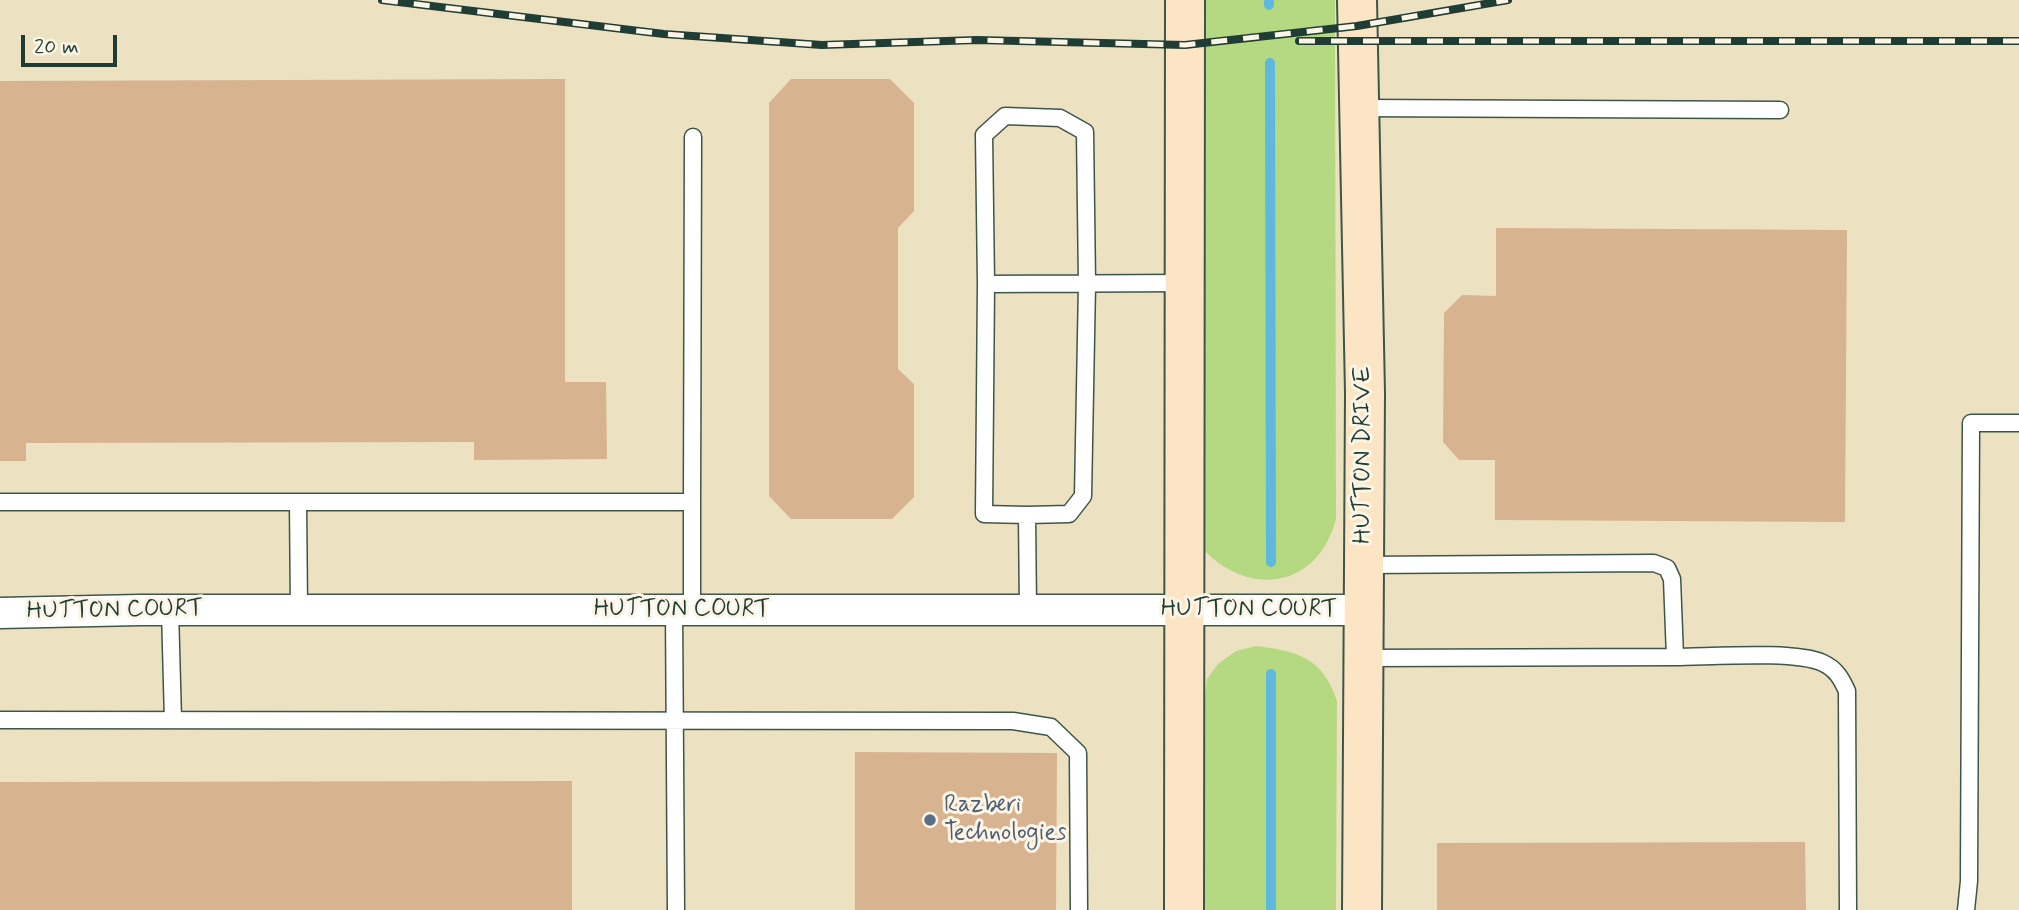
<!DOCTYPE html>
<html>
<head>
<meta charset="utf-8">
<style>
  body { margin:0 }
  #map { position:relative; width:2019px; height:910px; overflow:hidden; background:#ece2c1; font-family:Mynerve,sans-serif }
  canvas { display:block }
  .scale { position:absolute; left:21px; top:35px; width:96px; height:32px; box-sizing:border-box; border:4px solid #1f3d34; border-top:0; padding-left:9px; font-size:21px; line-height:24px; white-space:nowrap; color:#1f3d34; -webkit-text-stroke:5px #fcf5e5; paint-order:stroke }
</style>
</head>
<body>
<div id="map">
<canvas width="2019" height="910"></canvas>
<div class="scale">20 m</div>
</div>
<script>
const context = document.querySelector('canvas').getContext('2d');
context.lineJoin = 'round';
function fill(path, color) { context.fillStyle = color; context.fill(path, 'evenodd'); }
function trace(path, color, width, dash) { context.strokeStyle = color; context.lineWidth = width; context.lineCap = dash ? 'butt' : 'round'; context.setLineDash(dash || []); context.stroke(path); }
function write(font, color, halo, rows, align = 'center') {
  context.font = font + ' Mynerve,sans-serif'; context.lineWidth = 6; context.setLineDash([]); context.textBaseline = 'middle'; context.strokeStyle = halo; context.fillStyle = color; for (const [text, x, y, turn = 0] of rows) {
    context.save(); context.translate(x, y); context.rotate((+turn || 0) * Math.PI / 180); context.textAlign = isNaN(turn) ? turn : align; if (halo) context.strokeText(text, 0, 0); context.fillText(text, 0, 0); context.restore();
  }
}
const green = new Path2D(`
  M1196,0H1335L1336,519C1318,588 1249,599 1202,548Z
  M1256,646C1298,651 1323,658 1337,701L1336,910H1199L1202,720L1207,679L1218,664L1236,651Z`);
const stream = new Path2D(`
  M1269,0V5
  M1270,63L1271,562
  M1271,674V910`);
const building = new Path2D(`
  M565,79V382H606L607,459L474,460V442L26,443V461H0V81Z
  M791,79H890L914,103V211L898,228V369L914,384V497L892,519H791L769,496V103Z
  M1496,228L1847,230L1845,522L1495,520V460H1459L1443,442L1444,313L1462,295L1496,296Z
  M855,752L1057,753L1056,910H855Z
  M572,781V910H0V782Z
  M1805,842L1806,910H1437V843Z`);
const lane = new Path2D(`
  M1359,108L1780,110
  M986,284L984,135L1005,116L1060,118L1085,132L1087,284L1083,496L1069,514L1027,515
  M0,502H692V610
  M298,502L299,610
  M692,502L693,137
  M170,610L173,720
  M674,610L676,910
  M1028,610L1027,515L984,514L986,284L1185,283
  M1675,657C1709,657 1795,650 1823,663C1836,669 1841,678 1847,691L1848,910
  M1364,658L1675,657L1672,579L1667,568L1654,563L1365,565
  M0,720L1013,721L1051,727L1078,753L1079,910
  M1966,910L1969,881L1971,423H2019`);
const street = new Path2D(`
  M0,613L140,610H1365`);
const secondary = new Path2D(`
  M1357,0L1365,393L1362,910
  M1184,910L1185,0`);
const rail = new Path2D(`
  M382,0L664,34L822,45L977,40L1185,45L1357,26L1508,0
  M1299,41H2019`);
const markers = [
  [930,820,7,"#5c6f8a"]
];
const streetNames = [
  ["HUTTON DRIVE",1364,455,-90],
  ["HUTTON COURT",682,610],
  ["HUTTON COURT",1249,610],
  ["HUTTON COURT",115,611,-1]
];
const serviceNames = [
  ["Razberi",944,806],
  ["Technologies",944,834]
];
fill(green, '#b5d981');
trace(stream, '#5fb8dd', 10);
fill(building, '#d7b390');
trace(lane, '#3e5649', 19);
trace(street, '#3e5649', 33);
trace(secondary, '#3e5649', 42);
trace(lane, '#fff', 16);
trace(street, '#fff', 30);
trace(secondary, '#fce5c4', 38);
trace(rail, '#1f3d34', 8);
trace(rail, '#fcf5e5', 5, [16]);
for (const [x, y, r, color] of markers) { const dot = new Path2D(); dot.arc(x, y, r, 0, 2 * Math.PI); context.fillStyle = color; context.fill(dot); trace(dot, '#fcf5e5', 2.5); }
write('24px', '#1f3d34', '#fcf5e5', streetNames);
write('24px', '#4e5e75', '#fcf5e5', serviceNames, 'left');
</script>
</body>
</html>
